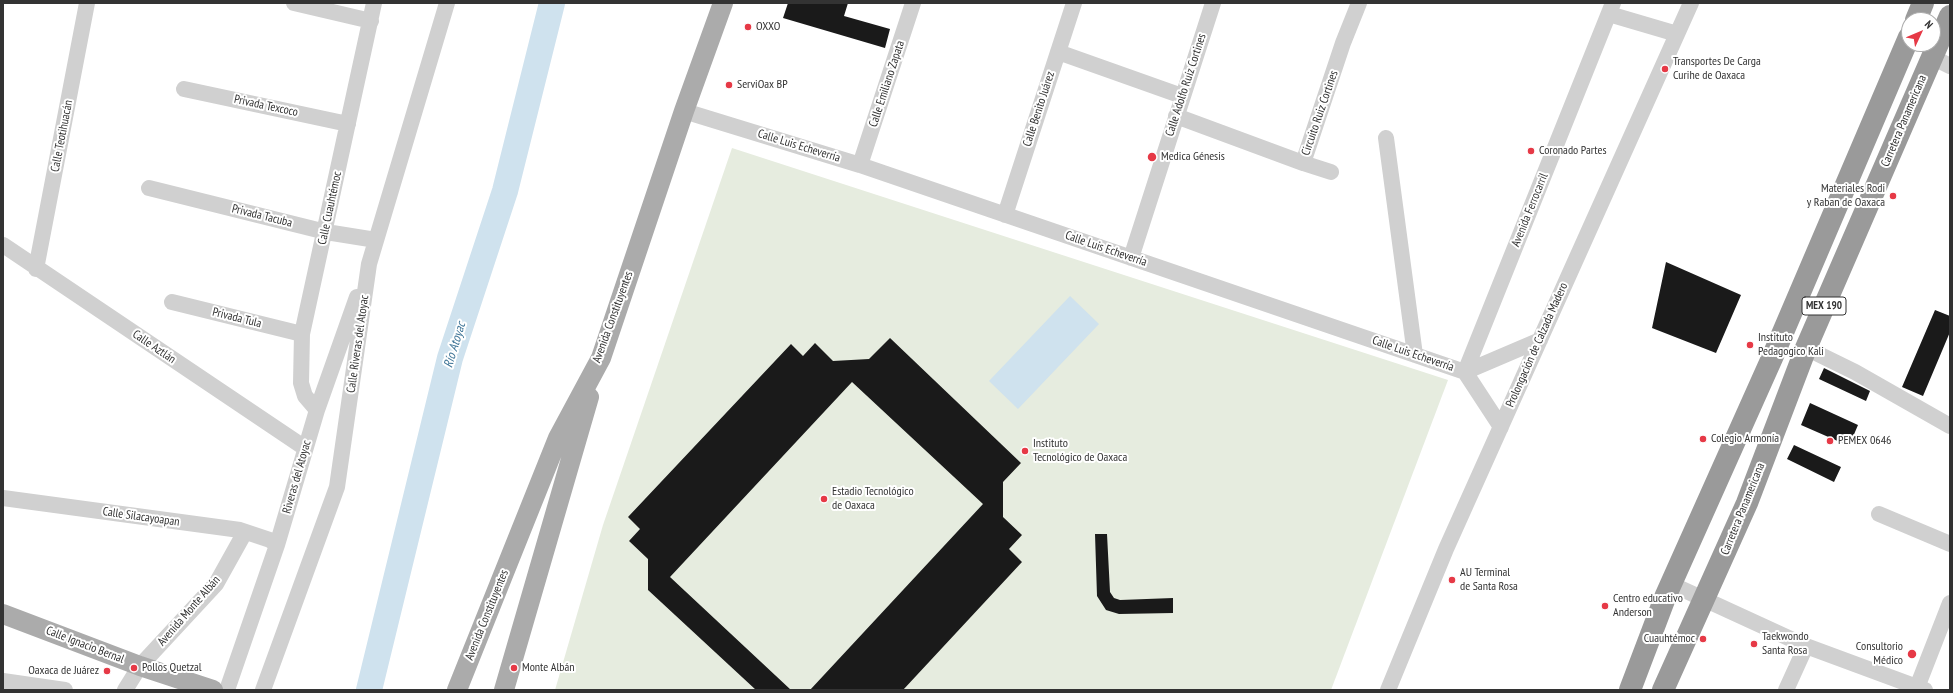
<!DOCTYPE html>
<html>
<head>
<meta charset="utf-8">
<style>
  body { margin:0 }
  #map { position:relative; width:1953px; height:693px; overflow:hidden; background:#fff; font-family:"PT Sans Narrow",sans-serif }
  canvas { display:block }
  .frame { position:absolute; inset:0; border:4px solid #333; pointer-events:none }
  .north { position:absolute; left:1901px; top:12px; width:40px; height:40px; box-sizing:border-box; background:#fff; border:1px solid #adadad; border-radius:50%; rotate:46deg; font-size:11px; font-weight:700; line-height:16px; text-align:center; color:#333 }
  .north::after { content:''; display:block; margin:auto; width:14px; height:18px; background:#e63946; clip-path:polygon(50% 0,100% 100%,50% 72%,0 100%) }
</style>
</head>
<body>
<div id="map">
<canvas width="1953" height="693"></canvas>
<div class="frame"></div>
<div class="north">N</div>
</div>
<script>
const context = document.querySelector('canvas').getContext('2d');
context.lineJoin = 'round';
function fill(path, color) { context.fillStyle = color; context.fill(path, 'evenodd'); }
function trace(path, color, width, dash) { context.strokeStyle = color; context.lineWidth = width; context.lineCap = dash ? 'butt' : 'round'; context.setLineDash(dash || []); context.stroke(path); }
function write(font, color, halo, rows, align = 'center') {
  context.font = font + ' "PT Sans Narrow",sans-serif'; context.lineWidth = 4; context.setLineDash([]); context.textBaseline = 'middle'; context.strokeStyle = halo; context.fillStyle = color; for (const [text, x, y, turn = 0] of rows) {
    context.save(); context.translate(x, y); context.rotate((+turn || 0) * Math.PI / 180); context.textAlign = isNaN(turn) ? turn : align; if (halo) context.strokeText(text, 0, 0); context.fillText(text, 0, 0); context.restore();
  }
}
const green = new Path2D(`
  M732,148L1448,380L1331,690H555L603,525Z`);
const water = new Path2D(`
  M1070,296L1099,324L1018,409L989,381Z`);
const river = new Path2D(`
  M369,690L450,358L505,191L552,3`);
const building = new Path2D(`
  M788,3H848L844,16L890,29L885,48L783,18Z
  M1666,262L1741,295L1716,353L1652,328Z
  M1935,310L1950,316V332L1923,396L1902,387Z
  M890,338L1021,463L1003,482V517L1022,535L1009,549L1022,562L903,690H810L983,504L852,382L670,577L791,690H756L648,590V559L629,541L640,529L628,517L791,344L803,356L815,343L833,361L869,359Z
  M1824,368L1870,391L1866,401L1819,379Z
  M1810,403L1858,425L1849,446L1801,425Z
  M1794,445L1841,467L1834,482L1787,459Z
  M1095,534H1107L1110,592L1114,598L1120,600L1173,598V613L1119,614L1106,610L1097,596Z`);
const minor = new Path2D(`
  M294,3L371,21
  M1609,14L1677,34
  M1058,52L1182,96
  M1932,57L1950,66
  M184,89L348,124
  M684,111L860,165L1465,372L1501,427
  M1176,116L1303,163L1343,43L1359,3
  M1386,138L1415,355
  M1303,163L1331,172
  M860,165L913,3
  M149,188L326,232L376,240
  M1005,215L1074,3
  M3,245L305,448
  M1131,258L1213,3
  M36,269L87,3
  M172,302L302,334
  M1806,348L1855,372L1950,426
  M1465,372L1613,3
  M1465,372L1540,340
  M317,410L305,396L301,383L302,334L374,3
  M3,498L240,530L270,540L277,545
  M1879,514L1950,544
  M1671,584L1806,646L1925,690
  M3,681L65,690
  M125,690L140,666L216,584L245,532
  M227,690L277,545L317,410L357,297
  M263,690L337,487L369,264L447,3
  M1388,690L1446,549L1691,3
  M1786,690L1806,646
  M1916,690L1950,603`);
const major = new Path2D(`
  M3,614L140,666L213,690
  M457,690L558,438L601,358L684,111L723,3
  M504,690L589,397`);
const highway = new Path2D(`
  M1916,20L1923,3
  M1630,690L1666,595L1772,358L1909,37
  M1663,690L1747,503L1806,348L1950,16`);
const markers = [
  [748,27,4,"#e63946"],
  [1665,69,4,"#e63946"],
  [729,85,4,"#e63946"],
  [1531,151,4,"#e63946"],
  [1152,157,5,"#e63946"],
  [1893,196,4,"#e63946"],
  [1750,345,4,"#e63946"],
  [1703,439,4,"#e63946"],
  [1830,441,4,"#e63946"],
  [1025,451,4,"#e63946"],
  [824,499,4,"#e63946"],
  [1452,580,4,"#e63946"],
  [1605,606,4,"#e63946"],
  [1703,639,4,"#e63946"],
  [1754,644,4,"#e63946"],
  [1912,654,5,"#e63946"],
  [134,668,4,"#e63946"],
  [514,668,4,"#e63946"],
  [107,671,4,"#e63946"]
];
const shields = [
  [1824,306,44]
];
const shieldNames = [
  ["MEX 190",1824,306]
];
const poiNames = [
  ["OXXO",756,27],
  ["Transportes De Carga",1673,62],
  ["Curihe de Oaxaca",1673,76],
  ["ServiOax BP",737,85],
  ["Coronado Partes",1539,151],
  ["Medica Génesis",1161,157],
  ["Materiales Rodi",1885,189,"right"],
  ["y Raban de Oaxaca",1885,203,"right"],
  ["Instituto",1758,338],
  ["Pedagogico Kali",1758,352],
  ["Colegio Armonía",1711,439],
  ["PEMEX 0646",1838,441],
  ["Instituto",1033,444],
  ["Tecnológico de Oaxaca",1033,458],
  ["Estadio Tecnológico",832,492],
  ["de Oaxaca",832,506],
  ["AU Terminal",1460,573],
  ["de Santa Rosa",1460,587],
  ["Centro educativo",1613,599],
  ["Anderson",1613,613],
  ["Taekwondo",1762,637],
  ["Santa Rosa",1762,651],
  ["Cuauhtémoc",1695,639,"right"],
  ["Consultorio",1903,647,"right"],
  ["Médico",1903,661,"right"],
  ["Pollos Quetzal",142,668],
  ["Monte Albán",522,668],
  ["Oaxaca de Juárez",99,671,"right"]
];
const streetNames = [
  ["Calle Emiliano Zapata",887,84,-72],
  ["Calle Adolfo Ruíz Cortines",1186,85,-72],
  ["Privada Texcoco",266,106,12],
  ["Calle Benito Juárez",1039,109,-72],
  ["Circuito Ruiz Cortines",1320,113,-71],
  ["Carretera Panamericana",1904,121,-67],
  ["Calle Teotihuacán",62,136,-79],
  ["Calle Luis Echeverría",799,146,17],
  ["Calle Cuauhtémoc",330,208,-78],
  ["Avenida Ferrocarril",1530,210,-68],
  ["Privada Tacuba",262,216,14],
  ["Calle Luis Echeverría",1106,249,19],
  ["Avenida Constituyentes",613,317,-70],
  ["Privada Tula",237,318,14],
  ["Calle Riveras del Atoyac",358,344,-82],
  ["Prolongación de Calzada Madero",1537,345,-66],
  ["Calle Aztlán",154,347,34],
  ["Calle Luis Echeverría",1413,354,19],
  ["Riveras del Atoyac",297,477,-74],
  ["Carretera Panamericana",1743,509,-68],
  ["Calle Silacayoapan",141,517,8],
  ["Avenida Monte Albán",189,611,-49],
  ["Avenida Constituyentes",487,615,-68],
  ["Calle Ignacio Bernal",85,645,21]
];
const waterNames = [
  ["Río Atoyac",455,345,-73]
];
fill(green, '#e6ecdf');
fill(water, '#cfe2ee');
trace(river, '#cfe2ee', 26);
fill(building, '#1a1a1a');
trace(minor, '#d0d0d0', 16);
trace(major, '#ababab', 20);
trace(highway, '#9a9a9a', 22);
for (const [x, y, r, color] of markers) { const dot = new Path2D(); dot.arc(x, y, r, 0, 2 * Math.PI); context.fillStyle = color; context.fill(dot); trace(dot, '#fff', 1.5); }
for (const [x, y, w] of shields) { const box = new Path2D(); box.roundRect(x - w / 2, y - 9, w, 18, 3); context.fillStyle = '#fff'; context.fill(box); trace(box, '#333', 1); }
write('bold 11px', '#333', null, shieldNames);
write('12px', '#333', '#fff', poiNames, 'left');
write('12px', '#333', '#fff', streetNames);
write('italic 13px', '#3f7597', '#fff', waterNames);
</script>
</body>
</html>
